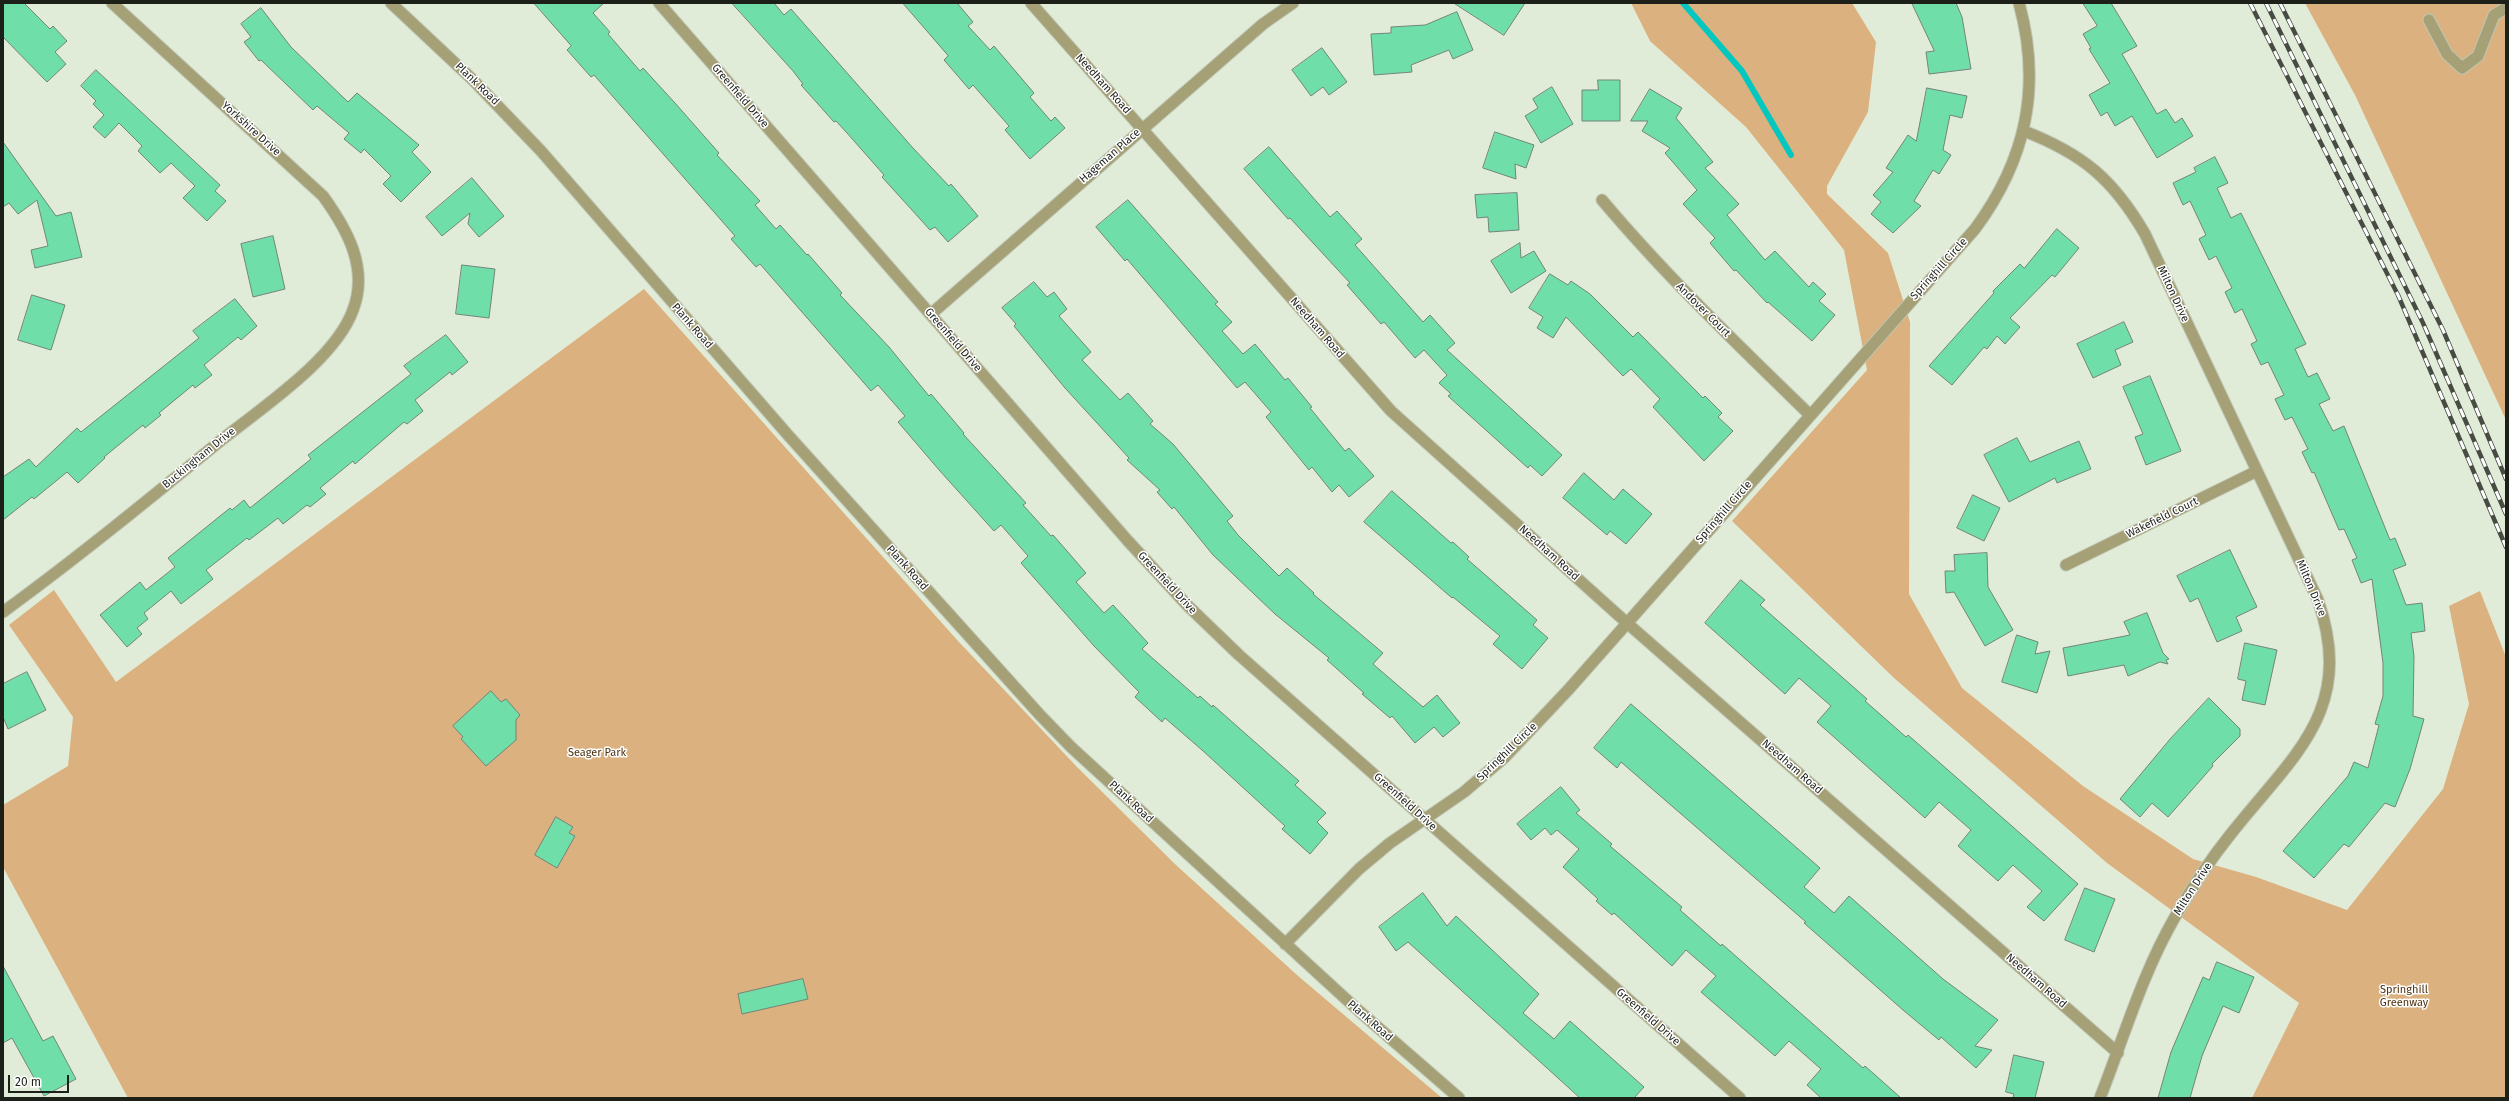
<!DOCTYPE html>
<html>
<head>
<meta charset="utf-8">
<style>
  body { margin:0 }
  #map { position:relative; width:2509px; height:1101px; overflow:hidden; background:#e1ecd8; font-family:"Fira Sans",sans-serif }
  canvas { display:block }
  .frame { position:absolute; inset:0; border:4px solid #1c2019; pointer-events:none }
  .scale { position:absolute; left:8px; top:1075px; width:61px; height:18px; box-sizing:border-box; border:2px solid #1c2019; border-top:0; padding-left:5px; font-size:12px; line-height:14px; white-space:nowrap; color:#1c2019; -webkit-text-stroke:3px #fff; paint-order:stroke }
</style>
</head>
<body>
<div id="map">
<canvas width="2509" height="1101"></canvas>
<div class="frame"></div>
<div class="scale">20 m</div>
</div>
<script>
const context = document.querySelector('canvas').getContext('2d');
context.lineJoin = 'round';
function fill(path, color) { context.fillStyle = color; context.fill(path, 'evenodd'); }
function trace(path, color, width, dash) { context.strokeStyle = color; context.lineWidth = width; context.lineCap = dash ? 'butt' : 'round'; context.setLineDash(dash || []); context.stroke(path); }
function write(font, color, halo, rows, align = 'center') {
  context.font = font + ' "Fira Sans",sans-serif'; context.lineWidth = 3; context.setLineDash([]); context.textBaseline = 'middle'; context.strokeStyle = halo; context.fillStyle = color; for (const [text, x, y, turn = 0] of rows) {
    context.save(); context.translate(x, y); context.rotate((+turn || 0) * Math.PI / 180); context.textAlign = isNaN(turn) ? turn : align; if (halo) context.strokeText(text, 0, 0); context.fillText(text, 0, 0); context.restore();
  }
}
const green = new Path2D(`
  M1631,3H1852L1876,42L1868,112L1827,186V194L1888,253L1910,322L1909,594L1962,688L2083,786L2193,859L2256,877L2347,910L2443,789L2469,704L2449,606L2480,591L2506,657V1098H2252L2299,1003L2107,863L1894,678L1732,521L1867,370L1844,250L1746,127L1650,41Z
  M2305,3H2506V420L2355,95Z
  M644,289L958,641L1077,767L1176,865L1297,975L1442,1098H128L3,867V805L68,766L73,717L9,625L54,590L116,682Z`);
const stream = new Path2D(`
  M1683,3L1742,71L1791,155`);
const building = new Path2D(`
  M3,3H24L50,29L53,26L67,41L55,52L66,64L47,82L3,37Z
  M534,3H604L593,13L610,32L608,34L640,71L643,68L675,103L719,153L717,155L760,201L755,205L776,229L780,225L807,255L808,254L842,293L840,295L889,347L929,396L931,394L964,433L963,434L1026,503L1023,505L1051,536L1053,535L1067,551L1086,573L1076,582L1104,613L1113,605L1148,643L1142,649L1198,698L1200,696L1212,707L1213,705L1299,781L1295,785L1326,813L1317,822L1328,833L1310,854L1282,829L1285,826L1202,750L1165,718L1162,722L1135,697L1139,692L1094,646L1021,563L1028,556L1001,525L994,531L940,471L898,422L905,416L878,385L871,391L760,264L756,267L731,239L735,236L594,75L591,77L567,50L571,46Z
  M732,3H774L784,15L791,9L913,148L949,186L951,184L978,216L948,242L935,227L930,230L882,177L884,175L847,133L836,121L834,122L801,85L803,84L793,71Z
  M903,3H957L973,22L968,26L990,50L994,46L1034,93L1030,97L1051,121L1055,117L1065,128L1030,159L1005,130L1009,126L973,85L969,89L944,60L948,56Z
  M1454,3H1525L1504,35Z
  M1912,3H1956L1962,17L1971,69L1929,74L1926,52L1934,51Z
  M2083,3H2111L2137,46L2122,54L2157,114L2166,109L2175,123L2182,118L2193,136L2157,158L2132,116L2115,126L2107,112L2101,116L2089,95L2110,83L2089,49L2091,48L2083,34L2097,26Z
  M261,8L291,47L348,102L357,93L419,145L412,152L431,172L401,202L383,184L391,176L364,149L361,153L344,139L349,133L317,106L313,110L261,60L259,61L244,42L251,37L241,24Z
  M1457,12L1473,50L1453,59L1449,50L1411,65L1412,72L1374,75L1371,34L1391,33V27L1425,25Z
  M1322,48L1347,82L1329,95L1323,87L1311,96L1292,70Z
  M96,70L220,185L215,191L226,201L207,221L183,198L195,186L171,163L160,173L138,151L142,146L119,123L105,138L93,127L104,115L93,104L96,101L81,86Z
  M1598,80H1620V121H1582V90H1598Z
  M1552,87L1573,124L1541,143L1525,116L1538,108L1533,99Z
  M1927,88L1967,96L1962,118L1950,115L1943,150L1951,155L1939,174L1933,170L1914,201L1921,206L1893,233L1871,214L1881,202L1873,195L1893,172L1886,168L1908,135L1916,141Z
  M1650,89L1682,108L1676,118L1713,162L1705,168L1739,204L1727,215L1765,260L1775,251L1809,287L1813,282L1826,294L1819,301L1835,315L1812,341L1768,302L1767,303L1736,270L1734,271L1710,243L1715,238L1683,204L1697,190L1665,153L1670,148L1642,131L1648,121H1631Z
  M1495,132L1534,145L1526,168L1515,164L1516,179L1483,168Z
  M3,142L56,216L71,212L82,257L35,268L31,250L48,246L37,200L18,214L9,203L3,207Z
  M1269,147L1330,217L1337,211L1362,239L1355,245L1423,322L1430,315L1455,343L1447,350L1562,455L1542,476L1530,465L1528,468L1448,396L1451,394L1439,383L1447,375L1424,350L1415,358L1384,322L1381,324L1347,285L1350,283L1290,218L1288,219L1244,169Z
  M2215,157L2228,183L2217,188L2231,218L2241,213L2306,344L2295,349L2308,377L2317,373L2330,399L2319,404L2333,431L2344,426L2390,540L2395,538L2406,565L2393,570L2406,605L2422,603L2425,631L2411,633L2414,656L2413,716L2424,719L2410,769L2395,807L2385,803L2349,847L2344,844L2314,878L2283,851L2348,776L2354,762L2368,768L2379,725L2375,724L2383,696V663L2372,579L2361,583L2352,560L2357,558L2344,529L2339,530L2314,472L2312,473L2302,452L2308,449L2292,417L2285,420L2275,399L2284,395L2268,362L2261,365L2251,344L2257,341L2242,309L2235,313L2225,292L2232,288L2216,256L2209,260L2199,239L2206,235L2190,201L2183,205L2173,183L2196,172L2194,168Z
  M472,178L504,216L479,237L468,224L470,213L442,236L426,217Z
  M1517,193L1519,230L1489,232L1488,217L1477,218L1475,195Z
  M1128,200L1218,302L1215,304L1232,322L1222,331L1243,354L1255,344L1285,380L1288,378L1312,407L1310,408L1345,451L1349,448L1374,476L1349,497L1339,485L1332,492L1312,467L1309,470L1266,417L1271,412L1245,382L1237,388L1127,259L1125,261L1096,227Z
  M2057,229L2079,248L2055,277L2052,275L2010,318L2020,327L2005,344L1997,336L1987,349L1984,347L1952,385L1929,366L1994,293L1993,291L2020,264L2024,268Z
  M273,236L285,289L253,297L241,244Z
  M1520,243L1521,258L1534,251L1546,271L1511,293L1491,261Z
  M462,265L495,269L489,318L456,314Z
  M1550,274L1568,285L1571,281L1590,294L1633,337L1638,332L1703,398L1705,396L1722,413L1718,417L1733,431L1704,461L1653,407L1660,399L1631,369L1623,376L1566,317L1553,338L1537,328L1543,317L1529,308Z
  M1034,282L1047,297L1054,292L1067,309L1059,316L1091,352L1082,360L1120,400L1128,393L1153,421L1150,424L1173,444L1233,516L1227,521L1238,535L1279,576L1287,568L1314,593L1313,594L1383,653L1373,664L1423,707L1437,695L1460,723L1443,737L1434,727L1415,743L1392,716L1390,718L1362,694L1364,693L1327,660L1329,658L1275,614L1213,555L1174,507L1172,509L1157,492L1160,490L1127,460L1129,458L1065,388L1014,326L1016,324L1002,308Z
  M32,295L65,305L51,350L18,340Z
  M235,299L257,326L241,340L238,337L204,365L212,375L195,388L193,385L159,413L161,415L145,428L143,425L104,457L105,458L78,483L67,472L34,499L32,497L3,520V477L29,459L36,467L77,428L81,432L199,338L193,331Z
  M2124,322L2133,342L2115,350L2121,365L2093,378L2077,344Z
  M446,335L468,362L452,375L450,372L415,400L423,411L407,424L404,422L355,464L353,461L320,488L326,494L310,507L307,505L283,524L278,518L249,540L247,538L206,570L213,579L181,604L171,591L144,613L148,619L137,628L142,634L127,647L100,615L140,582L146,590L175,567L168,558L230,508L232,510L244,500L250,508L311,459L308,455L411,374L404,366Z
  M2150,376L2181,451L2146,465L2135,437L2143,434L2123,387Z
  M2017,438L2030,462L2079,441L2091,469L2057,483L2055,478L2009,502L1984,455Z
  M1584,473L1614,500L1623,489L1652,514L1626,544L1610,531L1607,535L1563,498Z
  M1392,491L1451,543L1453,542L1469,557L1467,559L1537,620L1533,625L1548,638L1522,669L1493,644L1500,636L1453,597L1452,598L1364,522Z
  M1973,495L2000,508L1984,541L1957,528Z
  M2230,550L2257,607L2236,617L2242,631L2217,642L2198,598L2190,602L2177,576Z
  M1987,553L1988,587L2013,630L1985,646L1954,592L1946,593L1945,571H1955L1954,555Z
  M1741,580L1765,600L1760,605L1867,699L1865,701L1906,737L1908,735L2078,884L2044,921L2027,907L2042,891L2013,865L1998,881L1958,846L1971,830L1939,802L1925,818L1817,722L1831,706L1799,678L1785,694L1705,623Z
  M2147,613L2163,653L2169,659L2166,660L2168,664L2160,662L2128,676L2124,665L2068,676L2063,648L2130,635L2124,622Z
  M2017,635L2038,642L2035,654L2050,651L2037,693L2002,682Z
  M2245,643L2277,650L2265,705L2242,700L2246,681L2238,679Z
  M27,672L46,710L8,729L3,717V684Z
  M491,691L501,702L506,699L520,715L516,720V740L486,766L461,739L463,737L453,726Z
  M2209,698L2240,729V736L2212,764L2213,766L2168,817L2152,803L2140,817L2120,799L2171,738Z
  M1631,704L1820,868L1804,887L1834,913L1849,896L1943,979L1998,1020L1975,1046L1992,1050L1976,1068L1941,1037L1939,1040L1903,1010L1804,923L1806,922L1621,762L1617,768L1594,748Z
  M1561,787L1580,810L1576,813L1612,844L1610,846L1682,907L1680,910L1721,946L1722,944L1863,1068L1865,1066L1901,1098H1821L1807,1085L1821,1069L1789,1041L1775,1056L1701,992L1716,976L1686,950L1672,966L1614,913L1612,915L1596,901L1598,899L1563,867L1579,849L1557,830L1551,835L1545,828L1531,840L1517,824Z
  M556,817L573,827L569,833L575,836L557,868L535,855Z
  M2085,888L2115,899L2094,952L2065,940Z
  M1423,893L1447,926L1456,916L1539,994L1523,1013L1554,1039L1570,1021L1644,1087L1634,1098H1580L1408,942L1396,951L1379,927Z
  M2217,962L2254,977L2239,1013L2223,1006L2202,1056L2190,1098H2158L2171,1052L2203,977L2209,980Z
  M3,966L43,1041L53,1036L76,1079L44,1096L12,1038L3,1043Z
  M803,979L808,999L742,1014L738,994Z
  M2014,1055L2044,1062L2035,1098H2013L2014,1094L2006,1092Z`);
const service = new Path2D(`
  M2429,20L2447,54L2462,68L2478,56L2494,15L2506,8`);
const minor = new Path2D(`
  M391,3L473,80L541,151L788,435L1040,715L1071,747L1359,1011L1459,1098
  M659,3L1128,541L1187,605L1239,655L1740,1098
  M1031,3L1391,411L1627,623L2118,1053
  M2024,131C2083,154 2113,179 2145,234L2318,600C2356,711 2293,755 2230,835C2210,860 2191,889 2175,917C2142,974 2124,1037 2100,1098
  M1602,200C1666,276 1738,345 1809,414
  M931,314L1263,24L1293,3
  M2066,565L2257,471
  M3,612C77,558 148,500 219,442C260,409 335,360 353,310C369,268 347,229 323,196L112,3
  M1285,944L1359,869L1390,843L1464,792L1505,757L1569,689L1975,229C2026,160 2042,87 2019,3`);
const rail = new Path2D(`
  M2250,3L2398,295L2506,547
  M2266,3L2423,323L2506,514
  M2280,3L2443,330L2506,479`);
const streetNames = [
  ["Plank Road",477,84,44],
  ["Needham Road",1103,84,48],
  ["Greenfield Drive",740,96,49],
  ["Yorkshire Drive",251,129,42],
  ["Hageman Place",1110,156,-41],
  ["Springhill Circle",1939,269,-48],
  ["Milton Drive",2173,294,65],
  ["Andover Court",1703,310,45],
  ["Plank Road",692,326,49],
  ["Needham Road",1317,328,49],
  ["Greenfield Drive",953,340,49],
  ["Buckingham Drive",199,458,-39],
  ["Springhill Circle",1724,512,-49],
  ["Wakefield Court",2162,518,-26],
  ["Needham Road",1549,553,42],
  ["Plank Road",907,568,48],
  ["Greenfield Drive",1167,583,47],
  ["Milton Drive",2311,588,67],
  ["Springhill Circle",1507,752,-44],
  ["Needham Road",1792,767,41],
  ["Plank Road",1131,802,43],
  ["Greenfield Drive",1405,802,42],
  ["Milton Drive",2193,889,-57],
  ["Needham Road",2036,981,41],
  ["Greenfield Drive",1648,1017,41],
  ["Plank Road",1370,1021,41]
];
const parkNames = [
  ["Seager Park",597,753],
  ["Springhill",2404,990],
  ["Greenway",2404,1003]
];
fill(green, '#dbb17f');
trace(stream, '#04c7bf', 6);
fill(building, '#70dea8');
trace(building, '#71857a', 1);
trace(service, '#bec7b6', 13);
trace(minor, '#bec7b6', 13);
trace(service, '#a6a077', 11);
trace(minor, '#a6a077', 11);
trace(rail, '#474c43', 4.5);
trace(rail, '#fff', 3, [9]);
write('11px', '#1c2019', '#fff', streetNames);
write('11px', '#4e330f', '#fff', parkNames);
</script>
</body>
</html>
